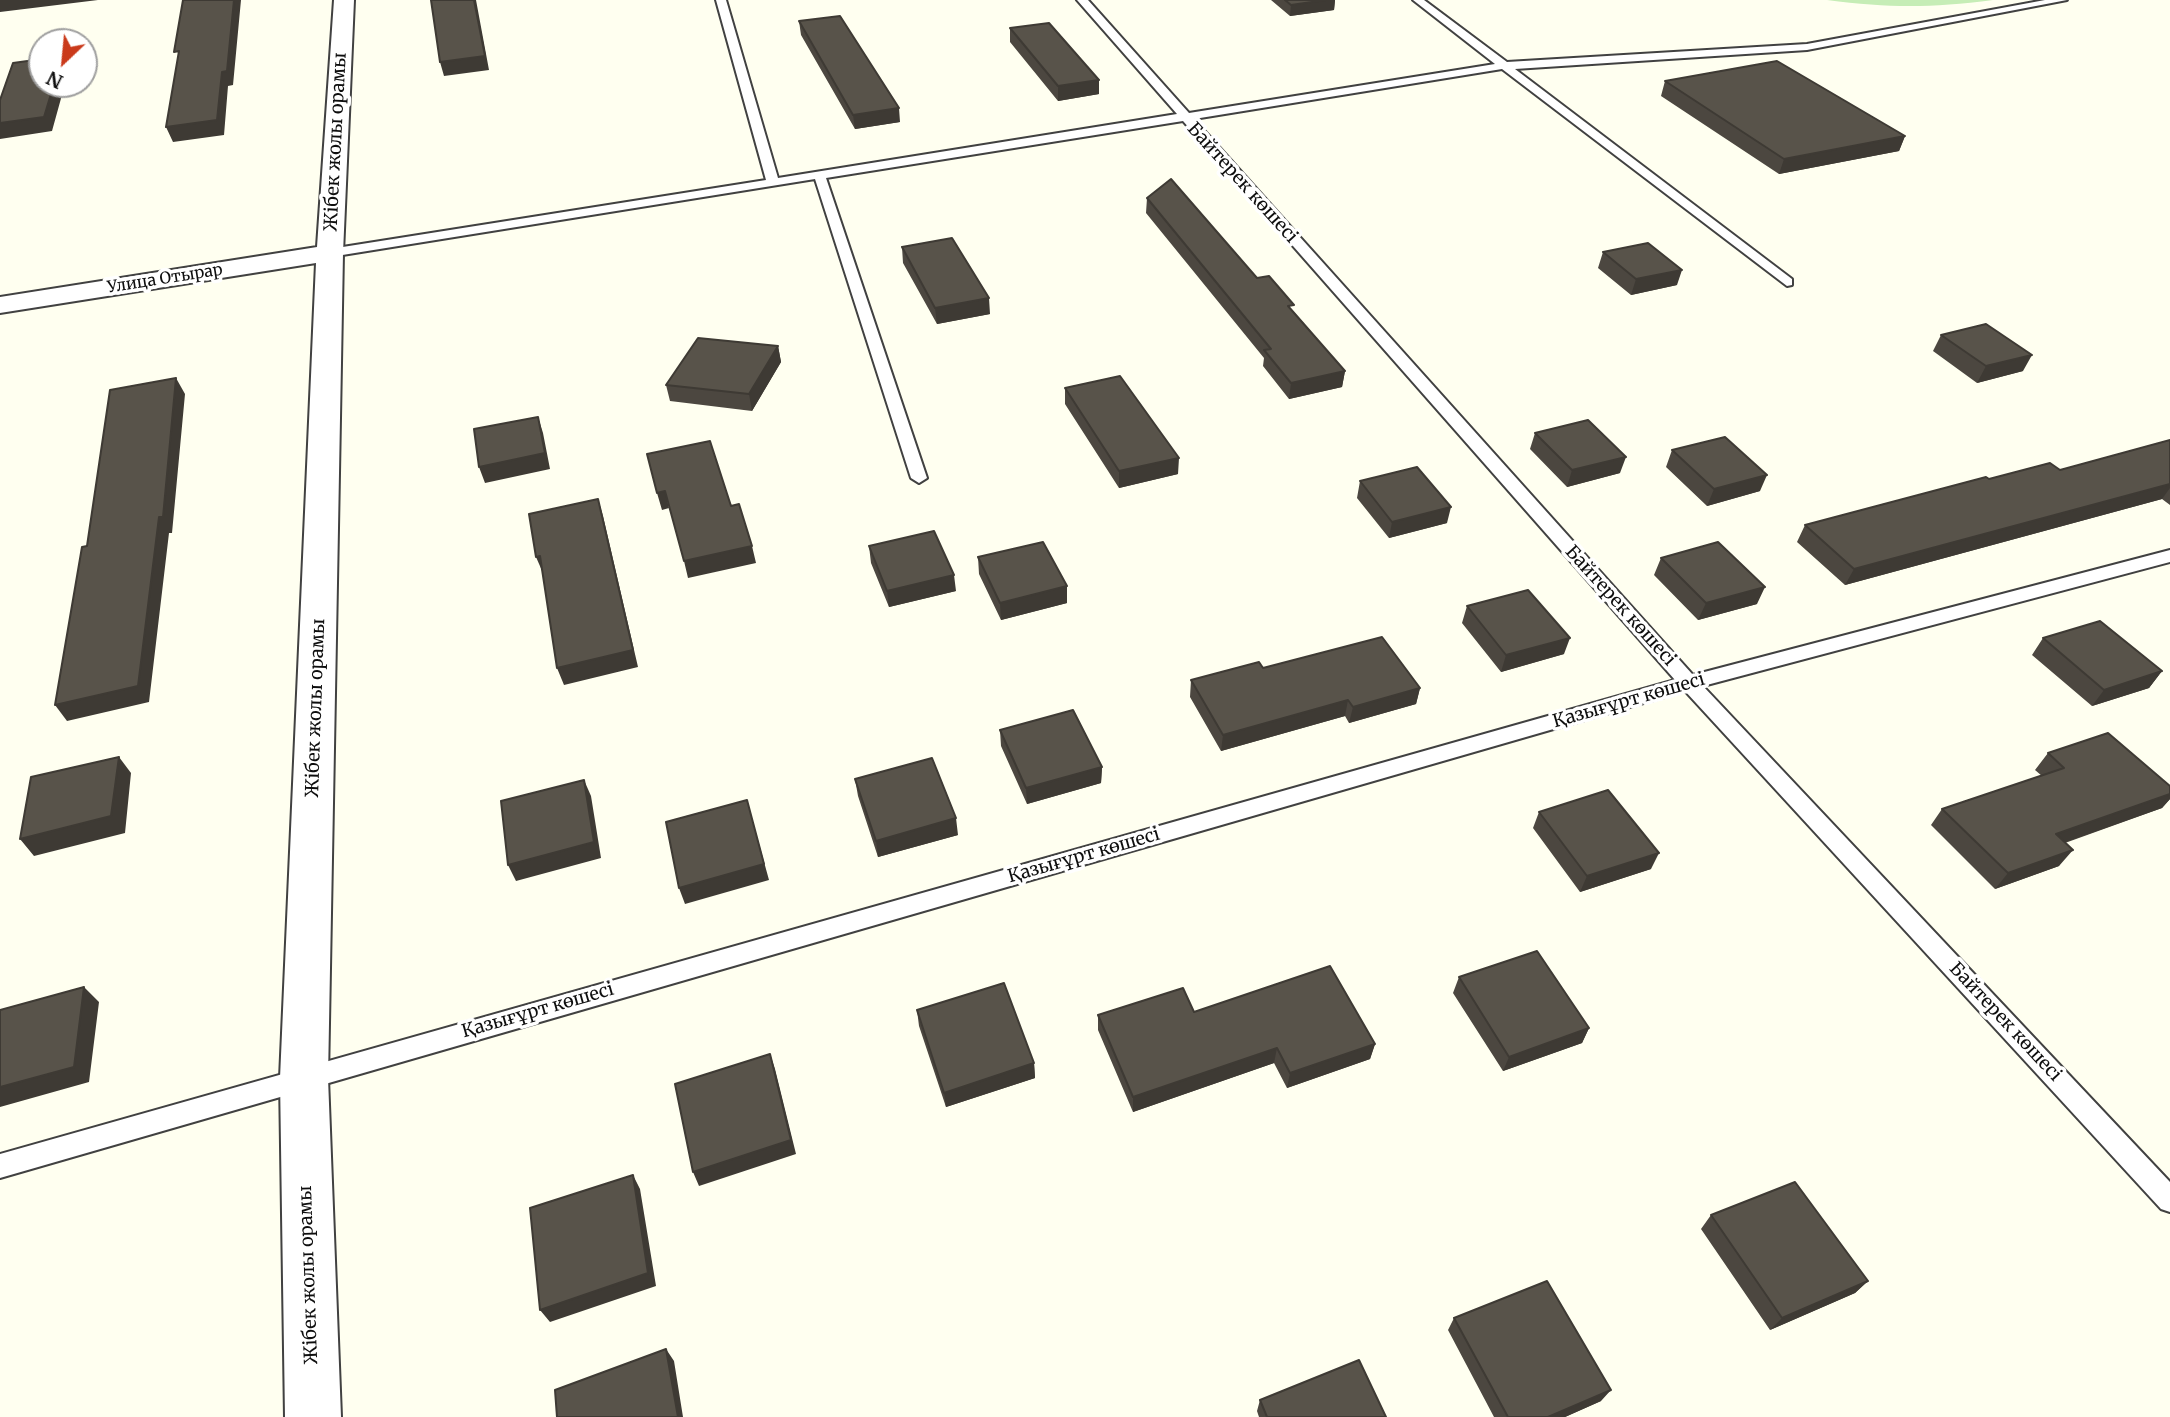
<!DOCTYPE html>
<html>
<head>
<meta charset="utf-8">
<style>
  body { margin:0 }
  #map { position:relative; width:2170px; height:1417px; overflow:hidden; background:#fffff0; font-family:Merriweather,serif }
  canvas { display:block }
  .north { position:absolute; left:28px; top:28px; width:70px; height:70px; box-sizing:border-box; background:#fff; border:2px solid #9f9f9f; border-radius:50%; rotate:206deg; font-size:19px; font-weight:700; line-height:28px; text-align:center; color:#0e0e0e }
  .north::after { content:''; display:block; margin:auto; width:24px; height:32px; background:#ca3a1b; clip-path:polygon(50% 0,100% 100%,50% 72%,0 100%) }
</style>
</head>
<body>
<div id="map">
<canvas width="2170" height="1417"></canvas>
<div class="north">N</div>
</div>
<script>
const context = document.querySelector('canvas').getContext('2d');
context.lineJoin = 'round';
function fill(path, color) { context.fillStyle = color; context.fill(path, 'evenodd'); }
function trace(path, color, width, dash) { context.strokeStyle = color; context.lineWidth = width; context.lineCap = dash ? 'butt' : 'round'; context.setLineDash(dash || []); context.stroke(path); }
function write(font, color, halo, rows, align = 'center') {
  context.font = font + ' Merriweather,serif'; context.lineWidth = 7; context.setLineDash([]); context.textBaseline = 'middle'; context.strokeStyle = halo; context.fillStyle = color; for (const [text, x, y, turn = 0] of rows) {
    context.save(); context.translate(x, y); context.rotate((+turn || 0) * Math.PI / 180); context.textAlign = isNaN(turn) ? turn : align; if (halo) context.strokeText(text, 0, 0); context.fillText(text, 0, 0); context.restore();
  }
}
const green = new Path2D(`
  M1827,0H1993C1930,8 1890,8 1827,0Z`);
const service = new Path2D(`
  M716,0H726L778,178L1177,114L1077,0H1088L1189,113L1495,64L1413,0H1424L1507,62L1807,44L2045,0H2067L1807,50L1515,69L1792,279V285L1787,286L1502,69L1194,119L1693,675L2170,550V562L1703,686L2170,1182V1212L2161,1209L1685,691L0,1178V1154L1675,680L1183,121L826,178L927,478L919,483L911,478L815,179L330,257L323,253L330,249L766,180Z`);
const minor = new Path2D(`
  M334,0H354L343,253L328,1078L341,1417H285L280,1078L316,263L0,313V297L317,247Z`);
const wall = new Path2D(`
  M1271,0H1335L1334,10L1290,16Z
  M799,21L900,122L855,129L801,35Z
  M1010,28L1099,94L1058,101L1010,42Z
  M1665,81L1905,136L1899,151L1779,174L1661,96Z
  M1147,198L1257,278L1293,311L1345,371L1342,387L1289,399L1263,366L1264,358L1146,213Z
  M902,247L990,314L937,324L903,263Z
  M1603,252L1677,285L1631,295L1598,268Z
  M1941,335L2023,371L1977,383L1933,351Z
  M778,346L781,362L752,411L670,401L666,385Z
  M1065,388L1178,474L1119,488L1065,404Z
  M1535,433L1620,473L1567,487L1530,449Z
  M2170,440V505L2162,499L1845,585L1797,542L1805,525L1989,479L2060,470Z
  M1672,450L1760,491L1707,506L1666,467Z
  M1360,481L1447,523L1389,538L1357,498Z
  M869,546L956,591L889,607L871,563Z
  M978,557L1067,586V603L1001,620L979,574Z
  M1661,558L1757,604L1698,620L1654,575Z
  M1467,606L1564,654L1501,672L1462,623Z
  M2043,638L2162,671L2149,688L2092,706L2032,655Z
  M1263,668L1420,688L1416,704L1349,723L1345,716L1221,751L1190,697L1191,680Z
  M1000,730L1102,767L1101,783L1027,804L1001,746Z
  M2048,753L2170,786V799L2162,808L2065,843L2059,866L1995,889L1931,825L1942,809L2042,776L2035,770Z
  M855,779L958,835L878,857L858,796Z
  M1539,812L1651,869L1580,892L1533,828Z
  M1459,977L1589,1028L1582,1043L1503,1071L1453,993Z
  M917,1010L1034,1063L1035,1078L946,1107L919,1026Z
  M1098,1015L1375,1044L1370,1059L1287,1088L1274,1063L1133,1112L1098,1030Z
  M1711,1215L1868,1281L1855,1293L1770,1330L1701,1229Z
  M1454,1318L1601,1401L1565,1417H1494L1448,1330Z
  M1260,1400L1386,1417H1259L1257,1411Z`);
const shadedWall = new Path2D(`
  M0,0H98L0,12Z
  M234,0H241L233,85L228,86L224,135L173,142L166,127L222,72Z
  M474,0H476L489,70L444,76L440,62Z
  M1326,0H1335L1334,10L1290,16L1291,5Z
  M1099,80V94L1058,101V86Z
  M54,84H65L52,131L0,139V123Z
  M899,108L900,122L855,129L853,115Z
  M1905,136L1899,151L1779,174L1784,159Z
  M1682,270L1677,285L1631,295L1636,279Z
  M989,298L990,314L937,324L935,308Z
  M778,346L781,362L752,411L749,394Z
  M2032,355L2023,371L1977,383L1986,366Z
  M1345,371L1342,387L1289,399L1291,383Z
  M176,378L185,394L172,533H169L149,702L67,721L55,705Z
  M538,417L543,433L550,469L485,483L479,467Z
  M1626,457L1620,473L1567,487L1572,470Z
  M1179,458L1178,474L1119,488V471Z
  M1767,475L1760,491L1707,506L1714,489Z
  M2170,484V488L2162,499L1845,585L1854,569Z
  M665,491L669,508L662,510L657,493Z
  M598,499L603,516L638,667L564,685L557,668Z
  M1451,507L1447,523L1389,538L1392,522Z
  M752,546L756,563L688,578L684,561Z
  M540,556L543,573L536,557Z
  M954,575L956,591L889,607L887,591Z
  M1067,586V603L1001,620L1000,603Z
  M1765,587L1757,604L1698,620L1706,603Z
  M1570,638L1564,654L1501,672L1506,655Z
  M2162,671L2149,688L2092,706L2104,690Z
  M1420,688L1416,704L1349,723L1353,707Z
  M1348,700L1345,716L1221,751L1223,735Z
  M119,757L131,773L125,833L34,856L20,839Z
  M1102,767L1101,783L1027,804L1026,788Z
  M584,780L591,796L601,858L516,881L508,865Z
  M2170,794V799L2162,808L2043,850L2056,834Z
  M747,800L769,880L685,904L679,888Z
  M956,818L958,835L878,857L876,841Z
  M2073,850L2059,866L1995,889L2008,873Z
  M1659,853L1651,869L1580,892L1587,876Z
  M84,987L99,1002L89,1082L0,1107V1087Z
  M1589,1028L1582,1043L1503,1071L1509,1057Z
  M1375,1044L1370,1059L1287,1088L1290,1073Z
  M1277,1048L1274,1063L1133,1112V1097Z
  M770,1054L775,1069L796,1154L699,1186L693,1172Z
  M1034,1063L1035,1078L946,1107L944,1093Z
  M633,1175L640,1189L656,1286L550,1322L540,1310Z
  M1868,1281L1855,1293L1770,1330L1782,1318Z
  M666,1349L674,1361L683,1417H678Z
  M1611,1390L1601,1401L1565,1417H1548Z`);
const building = new Path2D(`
  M183,0H234L227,71L222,72L217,120L166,127L179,51L174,52Z
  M431,0H474L485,56L440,62Z
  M1285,0H1326L1291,5Z
  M840,16L899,108L853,115L799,21Z
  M1049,23L1099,80L1058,86L1010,28Z
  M42,59V84H54L44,117L0,123V100L13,63Z
  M1777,61L1905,136L1784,159L1665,81Z
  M1171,179L1257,278L1269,276L1294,305L1288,306L1345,371L1291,383L1264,350L1271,349L1147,198Z
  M952,238L989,298L935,308L902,247Z
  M1648,243L1682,270L1636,279L1603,252Z
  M1986,324L2032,355L1986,366L1941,335Z
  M698,338L778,346L749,394L666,385Z
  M1120,376L1179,458L1119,471L1065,388Z
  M176,378L163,517H159L138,686L55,705L82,547L87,546L110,390Z
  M538,417L545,453L479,467L474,429Z
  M1588,420L1626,457L1572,470L1535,433Z
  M1725,437L1767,475L1714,489L1672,450Z
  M2170,440V484L1854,569L1805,525L1986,477L1989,479L2050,463L2060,470Z
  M710,441L731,506L739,504L752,546L684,561L665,491L657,493L647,454Z
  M1417,467L1451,507L1392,522L1360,481Z
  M598,499L633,650L557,668L540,556L536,557L529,514Z
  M934,531L954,575L887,591L869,546Z
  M1043,542L1067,586L1000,603L978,557Z
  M1718,542L1765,587L1706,603L1661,558Z
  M1528,590L1570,638L1506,655L1467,606Z
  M2100,621L2162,671L2104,690L2043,638Z
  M1382,637L1420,688L1353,707L1348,700L1223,735L1191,680L1259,662L1263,668Z
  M1073,710L1102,767L1026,788L1000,730Z
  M2108,733L2170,786V794L2056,834L2073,850L2008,873L1942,809L2064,768L2048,753Z
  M119,757L111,816L20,839L31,777Z
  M932,758L956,818L876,841L855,779Z
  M584,780L594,842L508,865L501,801Z
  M1608,790L1659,853L1587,876L1539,812Z
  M747,800L764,864L679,888L666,822Z
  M1537,951L1589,1028L1509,1057L1459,977Z
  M1330,966L1375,1044L1290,1073L1277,1048L1133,1097L1098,1015L1183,988L1194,1012Z
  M1004,983L1034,1063L944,1093L917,1010Z
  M84,987L74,1067L0,1087V1010Z
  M770,1054L791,1140L693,1172L675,1084Z
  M633,1175L648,1273L540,1310L530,1208Z
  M1795,1182L1868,1281L1782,1318L1711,1215Z
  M1547,1281L1611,1390L1548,1417H1508L1454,1318Z
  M666,1349L678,1417H557L555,1390Z
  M1359,1360L1386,1417H1267L1260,1400Z`);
const farStreetnames = [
  ["Улица Отырар",165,279,-9]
];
const streetNames = [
  ["Жібек жолы орамы",336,142,-87],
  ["Байтерек көшесі",1242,183,48],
  ["Байтерек көшесі",1620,606,48],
  ["Қазығұрт көшесі",1629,701,-16],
  ["Жібек жолы орамы",316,708,-88],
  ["Қазығұрт көшесі",1084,856,-16],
  ["Қазығұрт көшесі",538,1011,-16],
  ["Байтерек көшесі",2005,1022,47],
  ["Жібек жолы орамы",309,1275,-92]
];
fill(green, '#c6edb6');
trace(service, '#414141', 4);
trace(minor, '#414141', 4);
fill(service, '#fff');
fill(minor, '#fff');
fill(wall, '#4c4740');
fill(shadedWall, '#3e3a34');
fill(building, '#58534a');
trace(building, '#3e3a34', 2);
write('16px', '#0e0e0e', '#fff', farStreetnames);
write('18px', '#0e0e0e', '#fff', streetNames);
</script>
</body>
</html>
